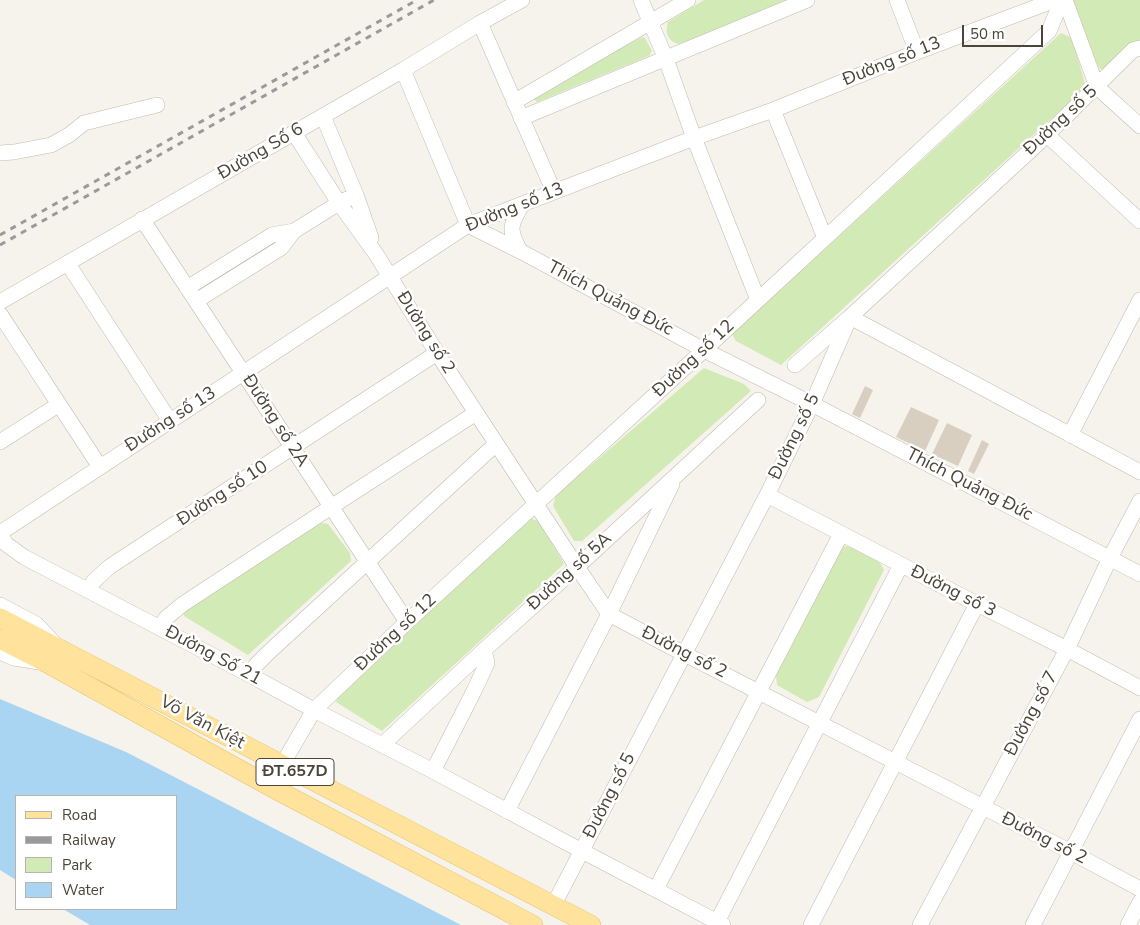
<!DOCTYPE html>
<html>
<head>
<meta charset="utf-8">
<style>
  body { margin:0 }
  #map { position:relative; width:1140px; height:925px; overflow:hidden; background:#f6f3ec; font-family:"Nunito Sans",sans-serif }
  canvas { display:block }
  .legend { position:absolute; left:15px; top:795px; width:162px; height:115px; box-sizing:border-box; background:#fff; border:1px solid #b7b4b0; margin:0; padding:6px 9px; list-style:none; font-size:15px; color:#4b4439 }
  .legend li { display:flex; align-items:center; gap:10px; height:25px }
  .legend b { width:25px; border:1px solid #b7b4b0 }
  .scale { position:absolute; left:962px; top:25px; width:81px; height:22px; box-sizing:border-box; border:2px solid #4b4439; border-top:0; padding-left:6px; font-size:15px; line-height:18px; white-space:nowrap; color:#4b4439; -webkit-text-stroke:4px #fff; paint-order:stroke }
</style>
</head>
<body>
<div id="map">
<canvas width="1140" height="925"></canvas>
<ul class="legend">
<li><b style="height:6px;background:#ffe39c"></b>Road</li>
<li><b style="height:6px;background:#9a9a9a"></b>Railway</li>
<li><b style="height:14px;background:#d2eab5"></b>Park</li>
<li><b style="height:14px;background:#a9d4f2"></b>Water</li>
</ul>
<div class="scale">50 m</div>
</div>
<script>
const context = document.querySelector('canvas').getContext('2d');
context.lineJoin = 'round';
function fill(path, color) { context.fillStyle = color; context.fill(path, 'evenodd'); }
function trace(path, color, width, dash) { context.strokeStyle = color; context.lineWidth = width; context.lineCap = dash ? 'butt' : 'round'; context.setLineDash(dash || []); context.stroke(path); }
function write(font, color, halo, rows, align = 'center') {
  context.font = font + ' "Nunito Sans",sans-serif'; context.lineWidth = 5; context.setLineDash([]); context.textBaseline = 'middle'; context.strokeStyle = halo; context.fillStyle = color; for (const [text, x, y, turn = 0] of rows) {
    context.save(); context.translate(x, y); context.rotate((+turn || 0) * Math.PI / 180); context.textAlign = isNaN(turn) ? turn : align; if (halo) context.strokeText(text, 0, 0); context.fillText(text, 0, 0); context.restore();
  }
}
const green = new Path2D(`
  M704,0H791L789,3L679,44C667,41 665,33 668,22Z
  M1073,0H1140V42L1106,71L1099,68L1074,9Z
  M1061,33L1072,38L1086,87L781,365L736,341L732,334Z
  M642,37L645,38L652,51L649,56L537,102L533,99L538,92Z
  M704,368L744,384L751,391L582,541H574L553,506L556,495Z
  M528,518L539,521L564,564L382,731L336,702L339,693Z
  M321,523L328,524L350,553L351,561L248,655L184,616L183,611Z
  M845,546C853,546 870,555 877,560C880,562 882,566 884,570L819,697L807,702L777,685L776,675L841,549Z`);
const water = new Path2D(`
  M0,699L126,752L461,925H90L63,909H176V796H16V880L0,870Z`);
const building = new Path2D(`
  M865,386L873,390L860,418L852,414Z
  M911,407L939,420L925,451L896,437Z
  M947,423L972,435L958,466L932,454Z
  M982,440L989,444L974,474L968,471Z`);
const minor = new Path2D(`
  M641,0L666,59L694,138L758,300
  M897,0L917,52
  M1065,0L1097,87L1140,126
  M480,23L554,192
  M403,70L468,225L520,251L704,350L812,404L1140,574
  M514,102L688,0
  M773,110L825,238
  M323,116L356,195L371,238
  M521,118L807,0
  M294,133L339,203L376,254L437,353L577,567L609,614L665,644L1071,852L1140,889
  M1047,135L1140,221
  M0,153L14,152L51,145L69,135L84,123L157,105
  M142,219L407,622
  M520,251C509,230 509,226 522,205
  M68,264L170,421
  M187,288L272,235L294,231
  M196,301L281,248L294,231L339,203L356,195
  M0,302L403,70L480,23L522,0
  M0,314L100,467
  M850,317L1140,472
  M795,365L850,317L1047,135L1133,50L1140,48
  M1070,435L1140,300
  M0,442L58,405
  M767,495L977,604L1067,649L1140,688
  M0,533L468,225L694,138L773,110L917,52L1055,0
  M0,533L6,544L24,557L250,675L314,710L433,771L582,851L723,925
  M88,590L94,581L109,567L437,353
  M0,605L36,624L54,643
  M160,628L166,618L183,604L331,507L476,413
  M0,652L14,658L39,662
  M250,675L256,665L269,652L496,444
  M382,745L484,650L577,567L758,400
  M282,765L314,710L407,622L704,350L1049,31L1062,0
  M433,771L474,691L487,663L484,650
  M507,811L609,614L672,484
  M656,889L841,534
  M553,906L767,495L812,404L850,317
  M717,922L901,565
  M811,925L977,604
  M920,925L1067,649L1110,558L1140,501
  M1033,925L1140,719
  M1128,925L1140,902`);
const major = new Path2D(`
  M0,618L591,925
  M0,639L47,663L271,787L533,925`);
const rail = new Path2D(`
  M0,235L417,0
  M0,245L434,0`);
const shields = [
  [295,772,78]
];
const shieldNames = [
  ["ĐT.657D",295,772]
];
const streetNames = [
  ["Đường số 13",892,62,-22],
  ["Đường số 5",1061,121,-43],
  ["Đường Số 6",261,152,-30],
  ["Đường số 13",515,208,-22],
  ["Thích Quảng Đức",610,299,28],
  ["Đường số 2",425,333,58],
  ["Đường số 12",694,359,-43],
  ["Đường số 13",171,420,-33],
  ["Đường số 2A",275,421,57],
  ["Đường số 5",795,437,-64],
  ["Thích Quảng Đức",969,485,27],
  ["Đường số 10",223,494,-33],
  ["Đường số 5A",570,572,-42],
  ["Đường số 3",953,592,27],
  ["Đường số 12",396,633,-43],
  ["Đường số 2",684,653,27],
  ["Đường Số 21",213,656,28],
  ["Đường số 7",1032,714,-62],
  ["Võ Văn Kiệt",202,723,28],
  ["Đường số 5",610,796,-63],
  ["Đường số 2",1044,839,27]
];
fill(green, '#d2eab5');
fill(water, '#a9d4f2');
fill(building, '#d8cfc1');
trace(minor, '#c2bbae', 16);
trace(major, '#e6c16a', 20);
trace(minor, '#fff', 15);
trace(major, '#ffe39c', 19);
trace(rail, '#9a9a9a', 3, [6, 6]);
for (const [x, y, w] of shields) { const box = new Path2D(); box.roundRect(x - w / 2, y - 13.5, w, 27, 4); context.fillStyle = '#fff'; context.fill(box); trace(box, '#4b4439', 1); }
write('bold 16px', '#4b4439', null, shieldNames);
write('18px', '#4b4439', '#fff', streetNames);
</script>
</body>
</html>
